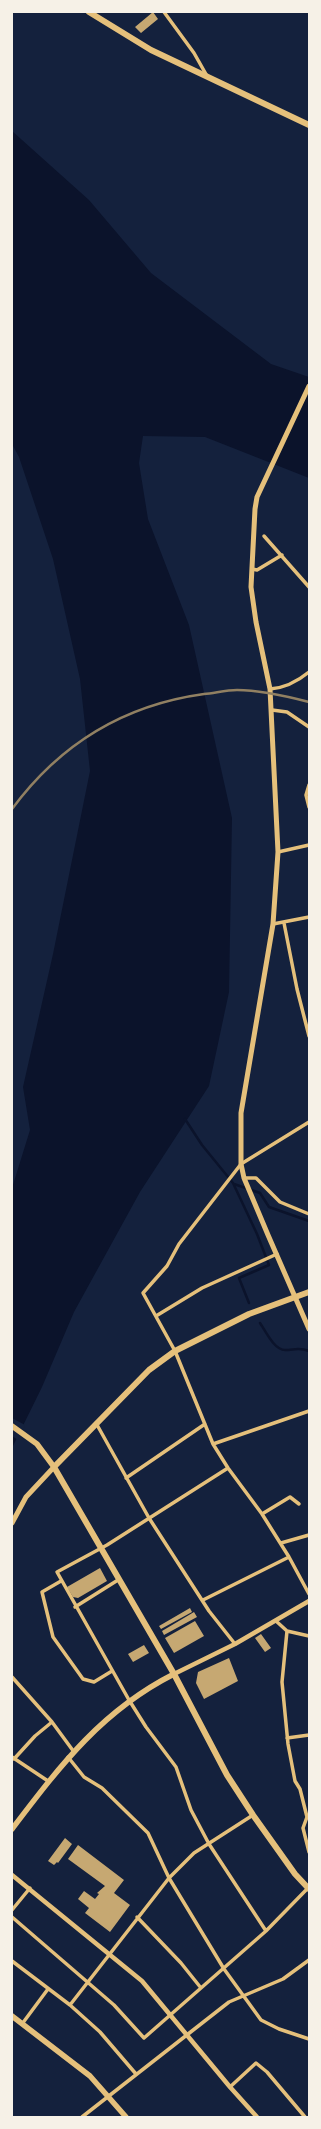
<!DOCTYPE html>
<html>
<head>
<meta charset="utf-8">
<style>
  body { margin:0 }
  #map { position:relative; width:321px; height:2129px; overflow:hidden; background:#14213d; font-family:Montserrat,sans-serif }
  canvas { display:block }
  .frame { position:absolute; inset:0; border:13px solid #f6f1e7; pointer-events:none }
</style>
</head>
<body>
<div id="map">
<canvas width="321" height="2129"></canvas>
<div class="frame"></div>
</div>
<script>
const context = document.querySelector('canvas').getContext('2d');
context.lineJoin = 'round';
function fill(path, color) { context.fillStyle = color; context.fill(path, 'evenodd'); }
function trace(path, color, width, dash) { context.strokeStyle = color; context.lineWidth = width; context.lineCap = dash ? 'butt' : 'round'; context.setLineDash(dash || []); context.stroke(path); }
const water = new Path2D(`
  M12,131L89,200L151,273L271,364L309,377V478L205,437L143,436L139,463L148,519L189,625L232,818L229,992L209,1086L140,1192L74,1312L42,1387L12,1448V1188L30,1130L23,1087L53,954L90,771L80,679L53,559L19,457L12,444Z`);
const pier = new Path2D(`
  M12,1418L25,1425L18,1440L12,1436Z`);
const stream = new Path2D(`
  M185,1119L202,1145L233,1183L257,1234L269,1265L239,1278L249,1303
  M234,1184L260,1193L269,1207L309,1221
  M260,1323C265,1330 274,1350 285,1350C294,1350 299,1347 309,1351`);
const building = new Path2D(`
  M153,12L158,19L141,33L135,27Z
  M100,1568L107,1581L78,1598L73,1597L67,1587Z
  M190,1608L192,1612L161,1629L159,1626Z
  M194,1612L197,1617L164,1635L162,1631Z
  M195,1621L204,1636L174,1653L165,1638Z
  M261,1634L271,1648L265,1652L255,1638Z
  M144,1645L149,1653L133,1662L128,1654Z
  M229,1658L238,1681L204,1699L196,1683L198,1672Z
  M65,1838L72,1844L58,1863L57,1862L54,1865L48,1861Z
  M78,1845L124,1880L114,1893L130,1905L110,1932L85,1913L89,1908L78,1899L84,1891L95,1899L99,1894L97,1893L105,1886L68,1859Z`);
const minor = new Path2D(`
  M164,12L194,53L207,76
  M264,536L309,587
  M252,569L257,570L282,555
  M270,689C284,688 298,681 309,672
  M272,710L287,712L309,727
  M309,785L306,795L309,807
  M278,852L309,845
  M284,923L297,989L309,1036
  M273,924L309,917
  M309,1122L241,1164L179,1244L167,1266L143,1293L175,1351L213,1444L228,1468L262,1514L289,1557L309,1594
  M244,1178H256L280,1202L309,1214
  M156,1316L202,1288L277,1254
  M96,1423L149,1518L209,1611L235,1644
  M213,1444L309,1411
  M228,1468L107,1545L57,1572L129,1700L146,1727L176,1767L191,1810L209,1844L266,1931
  M126,1478L205,1424
  M262,1514L290,1497L299,1504
  M281,1543L309,1535
  M61,1581L42,1592L53,1637L83,1679L94,1682L112,1671
  M203,1600L289,1557
  M75,1607L118,1580
  M276,1621L287,1631L309,1636
  M287,1631L282,1682L288,1744L295,1781L300,1789L307,1817L303,1828L309,1852
  M12,1677L52,1722L74,1752
  M287,1738L309,1735
  M12,1757L48,1781
  M68,1757L84,1777L102,1788L148,1833L169,1878L224,1969L261,2020L279,2029L309,2039
  M14,1759L35,1736L52,1722
  M12,1910L30,1888
  M12,1917L114,2005L144,2038L266,1931L308,1888
  M137,1917L181,1963L201,1988
  M12,1961L70,2005L100,2032L136,2074
  M70,2005L169,1878L194,1853L253,1815
  M22,2024L48,1989
  M230,2087L256,2063L267,2072L305,2117
  M82,2117L229,2002L283,1979L309,1960`);
const tertiary = new Path2D(`
  M174,1674L235,1644L309,1601
  M12,1875L142,1981L230,2087L257,2117`);
const secondary = new Path2D(`
  M309,386L257,497L255,509L251,587L256,622L270,689L278,852L273,924L241,1113V1164L244,1178L268,1235L309,1329
  M12,1523L26,1497L54,1467`);
const primary = new Path2D(`
  M12,1426L37,1444L54,1467
  M12,1829C60,1766 101,1711 174,1674
  M12,2016L90,2076L126,2117`);
const trunk = new Path2D(`
  M89,12L151,50L309,125
  M309,1292L249,1314L175,1351L149,1370L54,1467L174,1674L227,1775L253,1815L295,1874L309,1889`);
const rail = new Path2D(`
  M12,809C60,744 124,705 204,694C215,693 226,690 237,690C261,690 286,696 309,702`);
fill(water, '#0b132b');
fill(pier, '#14213d');
trace(stream, '#0b132b', 2.5);
fill(building, '#c6a872');
trace(minor, '#e5c07b', 3.5);
trace(tertiary, '#e5c07b', 4.5);
trace(secondary, '#e5c07b', 5);
trace(primary, '#e5c07b', 5.5);
trace(trunk, '#e5c07b', 6);
trace(rail, '#918062', 2.5);
</script>
</body>
</html>
